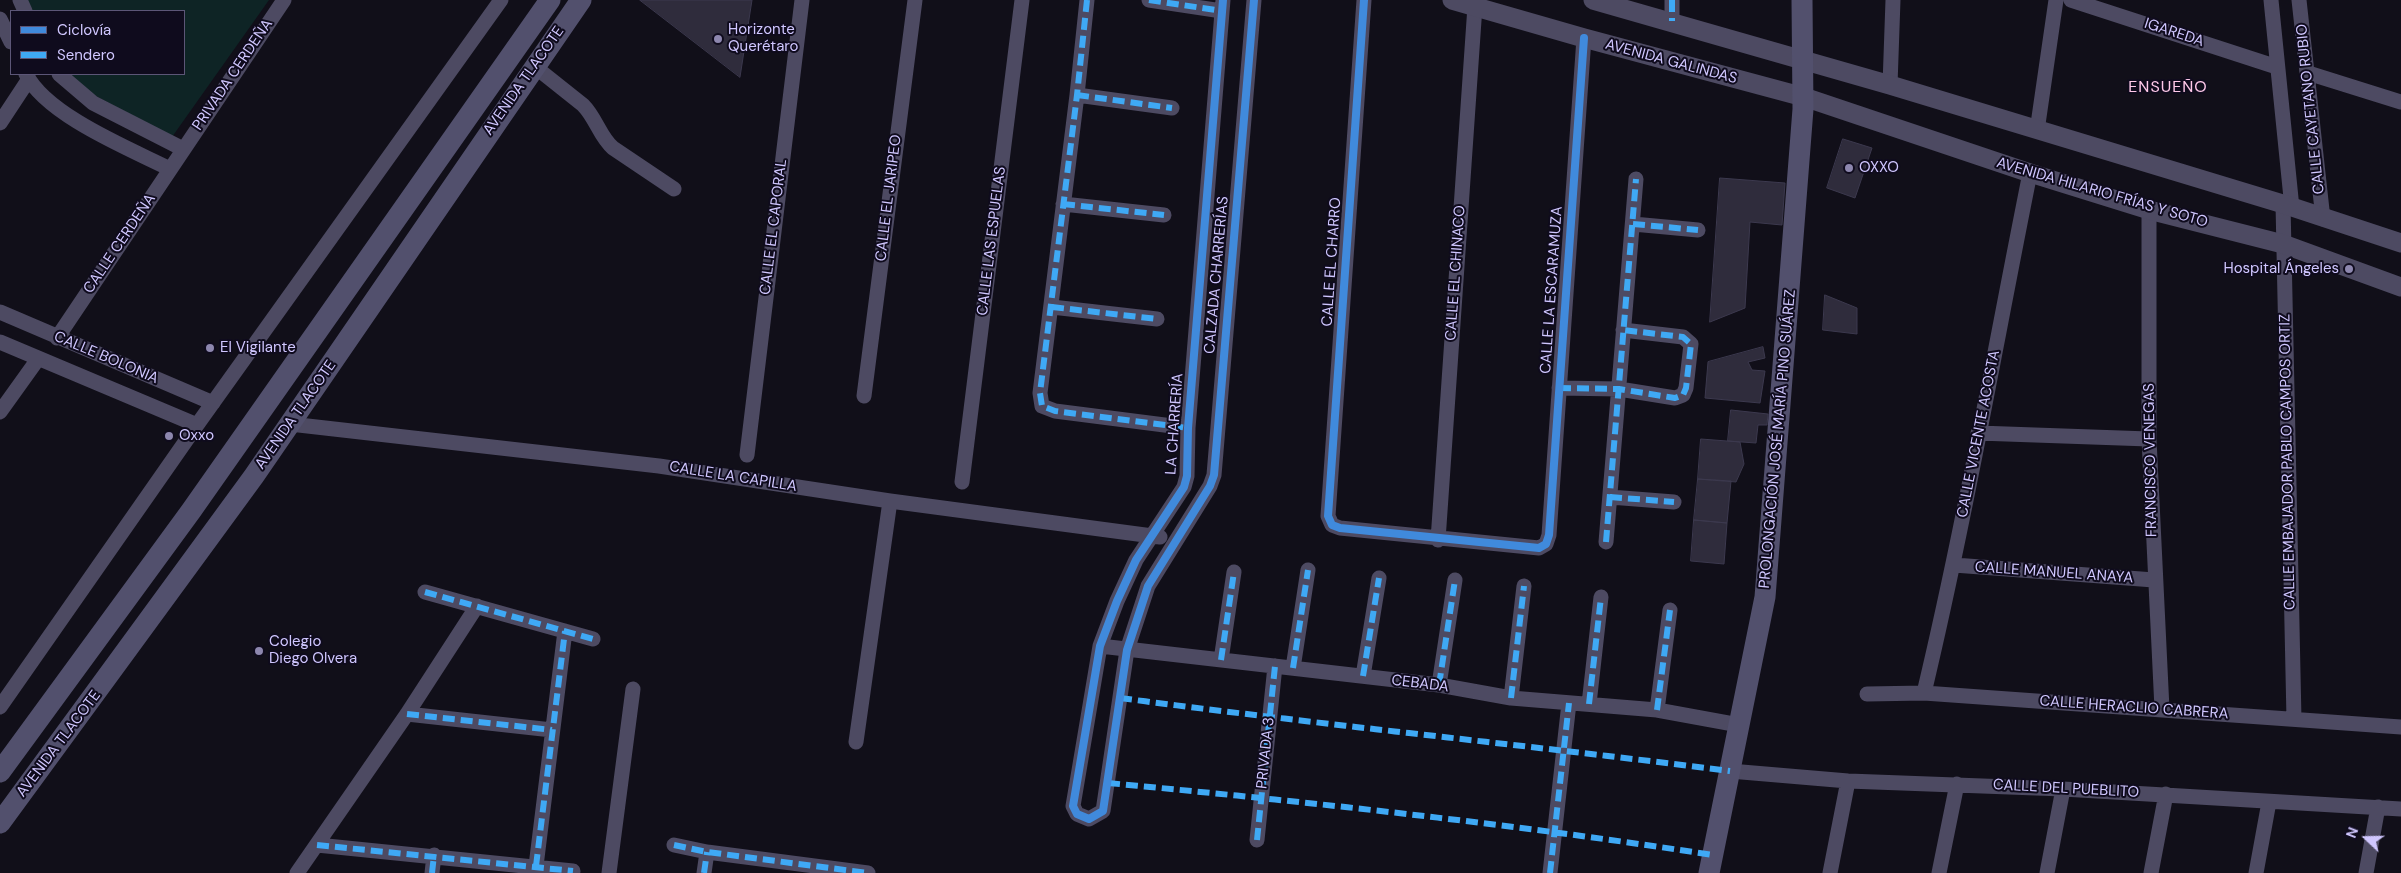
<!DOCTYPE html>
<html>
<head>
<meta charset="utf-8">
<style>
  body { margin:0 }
  #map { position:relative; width:2401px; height:873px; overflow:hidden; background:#110f19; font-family:"DM Sans",sans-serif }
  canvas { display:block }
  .legend { position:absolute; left:10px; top:10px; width:175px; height:65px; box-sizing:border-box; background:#0f0b1d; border:1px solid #5c5677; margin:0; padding:6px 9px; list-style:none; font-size:15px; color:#d0c7ff }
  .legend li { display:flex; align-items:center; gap:10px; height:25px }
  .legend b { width:25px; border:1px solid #5c5677 }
  .north { position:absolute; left:2341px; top:813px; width:50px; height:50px; -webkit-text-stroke:4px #0f0b1d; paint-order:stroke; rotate:291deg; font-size:14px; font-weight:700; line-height:20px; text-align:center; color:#d0c7ff }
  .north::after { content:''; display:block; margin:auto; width:18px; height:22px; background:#d0c7ff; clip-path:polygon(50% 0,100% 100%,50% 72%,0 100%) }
</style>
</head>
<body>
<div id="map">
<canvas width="2401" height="873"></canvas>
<ul class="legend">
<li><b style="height:6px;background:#408adc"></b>Ciclovía</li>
<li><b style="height:6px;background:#3fa9f5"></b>Sendero</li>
</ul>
<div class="north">N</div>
</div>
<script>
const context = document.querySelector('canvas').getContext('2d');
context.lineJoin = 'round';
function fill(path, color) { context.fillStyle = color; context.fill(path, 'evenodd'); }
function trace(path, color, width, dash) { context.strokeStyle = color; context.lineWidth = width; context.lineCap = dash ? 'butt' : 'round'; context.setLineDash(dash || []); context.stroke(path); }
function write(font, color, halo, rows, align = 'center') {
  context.font = font + ' "DM Sans",sans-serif'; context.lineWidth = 4; context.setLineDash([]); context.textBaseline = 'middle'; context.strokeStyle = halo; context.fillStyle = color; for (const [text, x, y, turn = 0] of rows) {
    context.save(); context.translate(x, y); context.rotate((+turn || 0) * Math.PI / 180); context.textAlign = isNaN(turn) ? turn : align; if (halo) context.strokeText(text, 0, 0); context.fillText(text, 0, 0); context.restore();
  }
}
const green = new Path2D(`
  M22,0H269L172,137L92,94L68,74H184V11H27Z`);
const building = new Path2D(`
  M640,0H752L740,77Z
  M1843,139L1872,148L1855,198L1827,188Z
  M1720,178L1785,183L1782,225L1750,222L1745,308L1710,322Z
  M1825,295L1857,308V334L1823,330Z
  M1763,347L1765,358L1748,362L1752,370L1765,371L1760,403L1705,398L1708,362Z
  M1731,410L1768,414L1767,425H1758L1756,443L1728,441Z
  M1701,439L1740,442L1744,464L1736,482L1698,479Z
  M1698,479L1731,481L1727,523L1694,520Z
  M1694,520L1727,523L1724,564L1691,561Z`);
const minor = new Path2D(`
  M20,0L25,11
  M1087,0L1077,95L1040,393L1042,406L1055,411L1188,428
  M1149,0L1222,11
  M1223,0L1188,428L1187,476L1184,487L1136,560L1117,601L1100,646L1073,806L1077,814L1089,819L1103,811L1127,650L1148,586L1210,486L1214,475L1254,0
  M1364,0L1328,516L1332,525L1340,528L1539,548L1546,544L1549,535L1584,38
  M1672,0V21
  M2071,0L2277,67
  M2271,0L2292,208
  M2299,0L2323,219
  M0,19L11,42
  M534,66L583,105C596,118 600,137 613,148L674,189
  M2308,73L2401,102
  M26,74C46,115 130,149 170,169
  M59,74L93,103L183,149
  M1890,85L1893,0
  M1077,95L1172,108
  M0,123L29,79
  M2037,131L2056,0
  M1063,204L1164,215
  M2283,204L2294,719
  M2149,210V439L2162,709
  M1633,224L1698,230
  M1052,307L1157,319
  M0,312L213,403
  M57,338L284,0
  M0,342L197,425
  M1559,388L1619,389L1675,398L1683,395L1686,388L1691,344L1683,337L1623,330
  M864,396L915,0
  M0,412L38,359
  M290,424L659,466L890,501L1160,537
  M1978,433L2149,439
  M747,455L802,0
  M962,482L1022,0
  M1610,497L1674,502
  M1438,540L1475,6
  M1606,542L1636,179
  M1954,565L2154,580
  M425,592L593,639
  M1100,646L1439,685L1511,698L1657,710L1739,725
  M1221,660L1234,572
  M1293,668L1308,570
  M1363,676L1379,578
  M1439,685L1455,580
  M1924,693C1965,521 1995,347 2030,173
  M1867,694L1924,693L2401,727
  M1511,698L1524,586
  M1589,704L1601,597
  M0,707L197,425L501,0
  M1657,710L1670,610
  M407,714L552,730
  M856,742L890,501
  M1730,771L1848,781L2063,789L2401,809
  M1257,840L1275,666
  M317,845L573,871
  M674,845L707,852L868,873
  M536,866L565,631
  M297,873L407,714L477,606
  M432,873L434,855
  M609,873L633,689
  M704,873L707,852
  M1550,873L1569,703
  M1830,873L1848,781
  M1939,873L1957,784
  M2047,873L2063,789
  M2151,873L2166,794
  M2256,873L2269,802
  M2366,873L2378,807`);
const tertiary = new Path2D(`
  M1452,0L1584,38L1804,97L2030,173L2149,210L2283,244L2401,287
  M1593,0L1890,85L2283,204L2401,243`);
const secondary = new Path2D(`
  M0,772L191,511L550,0
  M0,823L254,476L581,0
  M1709,873L1765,597L1803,109L1802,0`);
const quiet = new Path2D(`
  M1087,0L1077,95L1040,393L1042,406L1055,411L1188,428
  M1149,0L1222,11
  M1672,0V21
  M1077,95L1172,108
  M1063,204L1164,215
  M1633,224L1698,230
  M1052,307L1157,319
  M1559,388L1619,389L1675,398L1683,395L1686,388L1691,344L1683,337L1623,330
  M1610,497L1674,502
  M1606,542L1636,179
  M425,592L593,639
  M1221,660L1234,572
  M1293,668L1308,570
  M1363,676L1379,578
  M1439,685L1455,580
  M1120,698C1323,725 1527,745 1730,771
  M1511,698L1524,586
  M1589,704L1601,597
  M1657,710L1670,610
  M407,714L552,730
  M1108,783C1310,802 1512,824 1713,855
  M1257,840L1275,666
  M317,845L573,871
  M674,845L707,852L868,873
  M536,866L565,631
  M432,873L434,855
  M704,873L707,852
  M1550,873L1569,703`);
const cycleway = new Path2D(`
  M1223,0L1188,428L1187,476L1184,487L1136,560L1117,601L1100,646L1073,806L1077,814L1089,819L1103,811L1127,650L1148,586L1210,486L1214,475L1254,0
  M1364,0L1328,516L1332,525L1340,528L1539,548L1546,544L1549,535L1584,38`);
const markers = [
  [718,39,5,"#8d87ae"],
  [1849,168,5,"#8d87ae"],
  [2349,269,5,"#8d87ae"],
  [210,348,5,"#8d87ae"],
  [169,436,5,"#8d87ae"],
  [259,651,5,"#8d87ae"]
];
const poiNames = [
  ["Horizonte",728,30],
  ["Querétaro",728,47],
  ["OXXO",1859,168],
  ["Hospital Ángeles",2339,269,"right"],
  ["El Vigilante",220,348],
  ["Oxxo",179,436],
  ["Colegio",269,642],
  ["Diego Olvera",269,659]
];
const streetNames = [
  ["IGAREDA",2174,33,18],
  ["AVENIDA GALINDAS",1671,62,15],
  ["PRIVADA CERDEÑA",233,75,-56],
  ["AVENIDA TLACOTE",524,81,-55],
  ["CALLE CAYETANO RUBIO",2311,109,-96],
  ["AVENIDA HILARIO FRÍAS Y SOTO",2102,193,16],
  ["CALLE EL JARIPEO",889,198,-83],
  ["CALLE EL CAPORAL",774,227,-83],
  ["CALLE LAS ESPUELAS",992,241,-83],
  ["CALLE CERDEÑA",120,244,-56],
  ["CALLE EL CHARRO",1332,262,-86],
  ["CALLE EL CHINACO",1456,273,-86],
  ["CALZADA CHARRERÍAS",1217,275,-85],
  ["CALLE LA ESCARAMUZA",1552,290,-86],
  ["CALLE BOLONIA",106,358,23],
  ["AVENIDA TLACOTE",296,415,-55],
  ["LA CHARRERÍA",1175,424,-86],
  ["CALLE VICENTE ACOSTA",1979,434,-79],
  ["PROLONGACIÓN JOSÉ MARÍA PINO SUÁREZ",1778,439,-85],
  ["FRANCISCO VENEGAS",2151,460,-91],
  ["CALLE EMBAJADOR PABLO CAMPOS ORTIZ",2288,462,-91],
  ["CALLE LA CAPILLA",733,477,9],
  ["CALLE MANUEL ANAYA",2054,573,4],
  ["CEBADA",1420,684,7],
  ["CALLE HERACLIO CABRERA",2134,708,4],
  ["AVENIDA TLACOTE",59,744,-53],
  ["PRIVADA 3",1266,753,-84],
  ["CALLE DEL PUEBLITO",2066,789,3]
];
const neighbourhoodNames = [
  ["ENSUEÑO",2168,88]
];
fill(green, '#0e2425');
fill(building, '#2f2c3c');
trace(building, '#3c394e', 1);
trace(minor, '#4d4a62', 15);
trace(tertiary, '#4d4a62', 19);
trace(secondary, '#52506d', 21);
trace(quiet, '#3fa9f5', 6, [12, 6]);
trace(cycleway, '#408adc', 8);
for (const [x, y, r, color] of markers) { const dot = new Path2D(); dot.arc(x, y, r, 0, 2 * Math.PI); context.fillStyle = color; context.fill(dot); trace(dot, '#0f0b1d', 2); }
write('15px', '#d0c7ff', '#0f0b1d', poiNames, 'left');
write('15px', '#d0c7ff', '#0f0b1d', streetNames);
context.letterSpacing = '1px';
write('16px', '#ffc9e9', '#0f0b1d', neighbourhoodNames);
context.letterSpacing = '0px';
</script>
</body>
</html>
